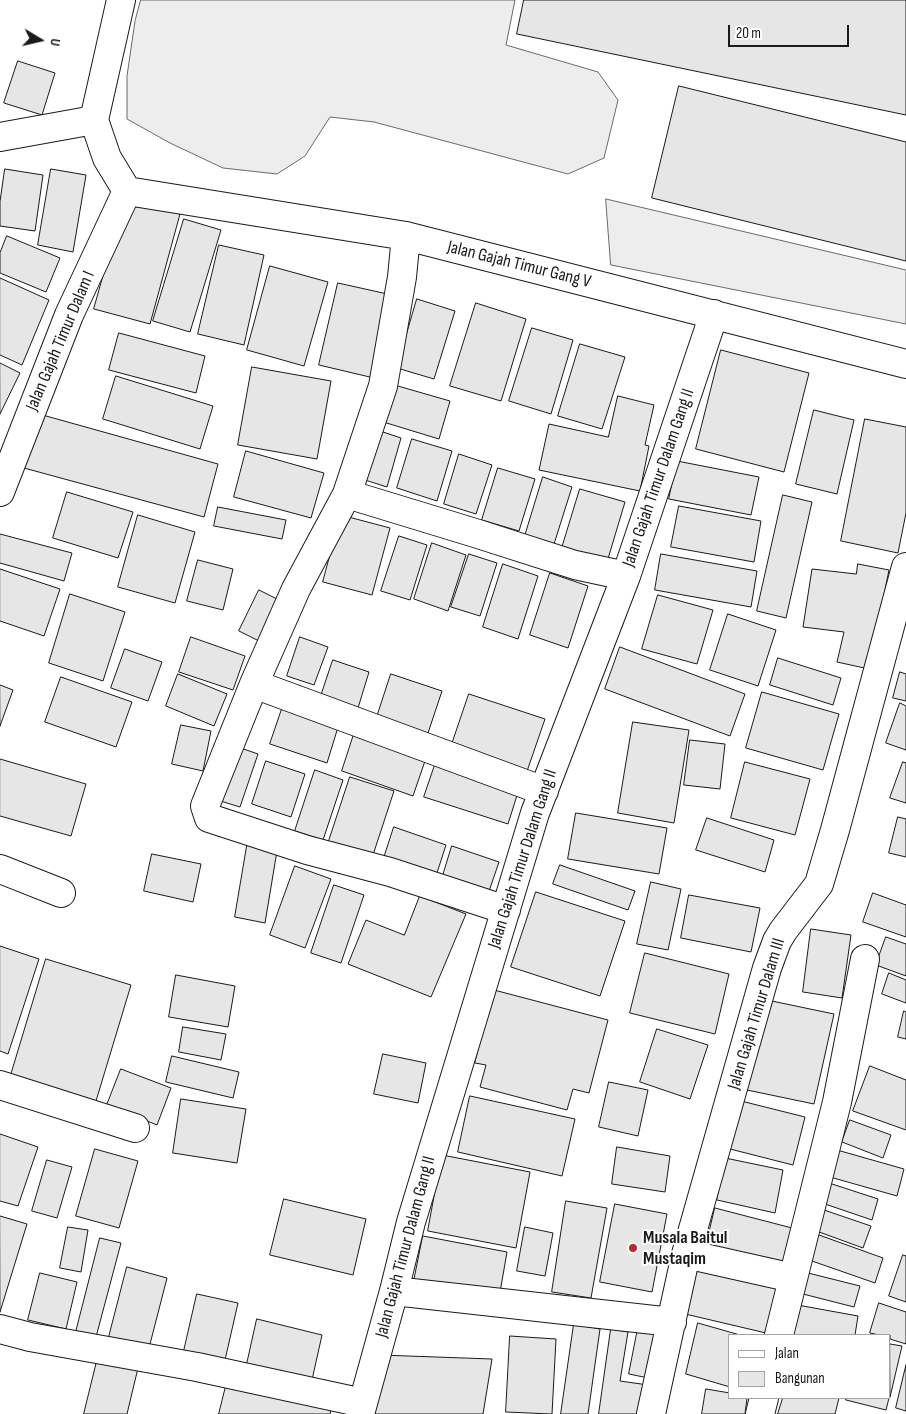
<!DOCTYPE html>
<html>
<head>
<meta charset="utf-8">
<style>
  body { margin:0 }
  #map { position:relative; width:906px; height:1414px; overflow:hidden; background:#fff; font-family:"Sofia Sans Condensed",sans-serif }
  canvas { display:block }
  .legend { position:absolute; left:728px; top:1334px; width:162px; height:65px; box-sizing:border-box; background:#fff; border:1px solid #a3a3a3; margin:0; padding:6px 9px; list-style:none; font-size:15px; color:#1a1a1a }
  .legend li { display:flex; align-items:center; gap:10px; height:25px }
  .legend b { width:25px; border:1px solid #a3a3a3 }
  .north { position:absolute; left:15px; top:15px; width:50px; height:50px; -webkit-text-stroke:4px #fff; paint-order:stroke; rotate:99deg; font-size:14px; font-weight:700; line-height:20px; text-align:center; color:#1a1a1a }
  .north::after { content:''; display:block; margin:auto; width:18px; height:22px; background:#1a1a1a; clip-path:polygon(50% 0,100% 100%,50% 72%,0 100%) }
  .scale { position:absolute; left:728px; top:25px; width:121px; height:22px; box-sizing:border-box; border:2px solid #1a1a1a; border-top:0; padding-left:6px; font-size:15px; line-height:18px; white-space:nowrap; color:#1a1a1a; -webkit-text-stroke:4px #fff; paint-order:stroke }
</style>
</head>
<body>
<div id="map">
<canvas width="906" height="1414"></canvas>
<ul class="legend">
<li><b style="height:6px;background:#fff"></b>Jalan</li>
<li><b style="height:14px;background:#e6e6e6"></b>Bangunan</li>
</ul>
<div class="north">U</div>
<div class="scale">20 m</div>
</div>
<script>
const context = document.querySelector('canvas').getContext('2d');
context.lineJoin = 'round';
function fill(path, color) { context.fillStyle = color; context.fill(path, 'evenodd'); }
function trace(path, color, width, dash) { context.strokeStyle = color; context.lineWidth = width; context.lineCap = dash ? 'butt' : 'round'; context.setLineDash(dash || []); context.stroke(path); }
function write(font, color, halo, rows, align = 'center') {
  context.font = font + ' "Sofia Sans Condensed",sans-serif'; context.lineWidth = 4; context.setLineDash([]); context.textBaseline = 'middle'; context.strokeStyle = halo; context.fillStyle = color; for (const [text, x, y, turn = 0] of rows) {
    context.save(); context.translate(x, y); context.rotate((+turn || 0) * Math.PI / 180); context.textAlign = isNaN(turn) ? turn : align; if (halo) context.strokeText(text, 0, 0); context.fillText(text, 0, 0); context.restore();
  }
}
const built = new Path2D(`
  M141,0H515L506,45L598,72L618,100L604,158L568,174L374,122L330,117L305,156L277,174L223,168L170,143L127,119V76L135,21Z
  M606,199L906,270V324L611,265Z`);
const building = new Path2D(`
  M524,0H906V115L517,34Z
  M18,61L55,73L42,115L4,103Z
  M679,86L906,142V261L652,198Z
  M5,169L43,175L35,231L0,226V202Z
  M51,169L86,175L73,252L38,245Z
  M125,199L180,214L150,324L94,309Z
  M184,219L221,230L190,332L153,321Z
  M7,236L60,258L46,292L0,273V253Z
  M219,245L264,255L244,345L198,334Z
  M270,266L328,282L304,366L247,350Z
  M0,278L49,300L22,365L0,355Z
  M338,283L392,295L374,378L319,365Z
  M417,299L455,311L434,379L397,368Z
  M476,303L526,319L501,401L450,386Z
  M532,328L573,340L551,414L509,401Z
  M119,333L205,356L196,393L109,370Z
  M580,344L625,357L602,429L558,416Z
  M721,350L809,373L784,472L696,449Z
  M0,363L20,373L0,414Z
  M252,367L331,381L317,459L238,445Z
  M116,376L213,406L200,449L103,419Z
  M391,384L450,401L439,439L380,421Z
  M618,396L654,405L645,445L649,446L640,491L539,470L549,424L608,437Z
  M814,410L854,420L837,494L796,484Z
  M39,414L218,464L204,517L24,468Z
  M865,419L906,427V513L898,553L841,541Z
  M380,431L401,438L387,487L365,480Z
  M412,439L452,451L437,501L397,488Z
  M246,451L324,473L311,518L234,497Z
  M459,454L492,465L476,514L444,504Z
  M677,461L759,477L751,515L669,499Z
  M498,468L535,479L519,531L482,520Z
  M543,477L572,487L554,544L525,536Z
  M580,489L625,502L607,562L562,548Z
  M67,492L133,512L118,558L53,538Z
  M783,495L812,502L786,618L757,611Z
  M679,506L761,521L754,562L671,547Z
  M218,507L286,520L282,539L214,526Z
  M138,515L195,532L175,603L118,587Z
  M341,515L390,528L372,595L323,582Z
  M0,534L72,553L64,581L0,563Z
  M399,536L427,545L410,600L381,591Z
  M432,543L466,555L448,611L414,599Z
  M469,554L497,563L480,616L451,607Z
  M661,554L757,571L751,607L655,590Z
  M198,560L233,569L223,610L187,601Z
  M503,564L538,576L518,639L483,627Z
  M858,564L889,570L869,669L837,662L844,632L803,627L812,569L856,574Z
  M0,569L60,589L44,636L0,621Z
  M550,573L588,586L568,648L530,635Z
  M259,590L283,602L263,643L239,631Z
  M70,594L125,612L103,681L49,663Z
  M658,595L713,610L697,664L642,649Z
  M728,614L776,630L758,686L710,670Z
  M191,637L245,656L233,690L179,672Z
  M300,637L328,647L314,685L287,676Z
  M620,647L745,694L730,736L605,689Z
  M125,649L162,662L148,701L111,688Z
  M778,658L841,678L833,705L770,685Z
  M333,660L369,672L358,708L321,696Z
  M900,672L906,674V701L893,698Z
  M178,674L227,694L214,726L166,706Z
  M391,674L442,691L428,733L377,717Z
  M61,677L132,702L116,747L45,722Z
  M0,685L13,690L0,726Z
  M762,692L839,714L823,770L746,748Z
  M469,694L545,719L525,777L449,753Z
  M900,703L906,706V750L886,743Z
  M283,706L339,724L327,763L270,744Z
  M633,722L689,730L674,823L618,813Z
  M181,725L211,731L203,771L172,764Z
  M355,731L427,755L413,796L342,771Z
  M690,740L725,744L720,789L684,785Z
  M232,745L258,754L240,807L214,799Z
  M0,759L86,784L71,836L0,816Z
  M266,761L305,774L291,817L252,804Z
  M436,762L519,789L508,824L424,797Z
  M745,762L810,779L795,835L731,818Z
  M903,762L906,763V803L890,798Z
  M315,770L343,780L323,840L295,831Z
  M350,777L394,791L370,864L326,850Z
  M576,813L667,828L659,874L568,859Z
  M898,817L906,819V857L889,853Z
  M707,818L774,840L765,872L696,850Z
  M394,827L446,845L435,879L383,861Z
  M248,840L278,845L265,923L235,917Z
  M452,846L499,862L487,897L441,882Z
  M152,854L201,864L193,902L144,891Z
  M560,865L635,891L628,910L553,884Z
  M295,866L331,879L305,948L270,935Z
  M651,882L681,889L668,950L637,944Z
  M334,885L364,895L341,963L311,953Z
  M536,892L625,921L600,996L511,967Z
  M873,893L906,905V937L863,922Z
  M689,895L760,908L751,952L681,938Z
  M420,896L466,914L431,997L348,964L366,920L404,935Z
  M811,929L851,935L842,998L803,992Z
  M886,937L906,944V976L876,965Z
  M0,946L39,959L8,1054L0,1051Z
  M645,953L729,974L715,1034L630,1013Z
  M46,959L131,985L96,1101L11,1075Z
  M889,973L906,980V1003L882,994Z
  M176,975L235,986L228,1027L169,1017Z
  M494,990L608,1020L589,1093L573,1089L567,1110L480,1087L486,1065L475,1063Z
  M767,1000L834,1014L814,1104L747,1090Z
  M904,1011L906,1012V1039L898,1037Z
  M183,1027L226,1034L221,1060L179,1052Z
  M657,1029L708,1045L690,1099L640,1082Z
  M383,1054L426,1063L418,1103L374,1094Z
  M172,1056L239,1072L233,1098L166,1082Z
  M870,1066L906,1080V1130L853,1111Z
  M121,1069L171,1088L157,1125L107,1105Z
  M609,1082L648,1090L638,1136L599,1127Z
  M470,1096L575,1119L562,1176L458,1152Z
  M181,1099L246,1109L237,1163L173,1153Z
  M741,1101L805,1117L793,1165L730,1149Z
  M850,1120L891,1135L883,1158L842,1142Z
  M0,1134L38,1147L18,1206L0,1201Z
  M617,1147L670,1156L665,1192L612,1184Z
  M95,1149L138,1161L119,1228L76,1216Z
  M837,1150L904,1169L897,1196L830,1177Z
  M442,1155L530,1172L516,1248L428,1231Z
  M725,1158L783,1170L775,1213L717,1200Z
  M47,1160L72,1167L57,1218L32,1211Z
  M829,1183L878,1199L872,1220L822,1203Z
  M284,1199L366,1219L353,1275L270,1255Z
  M566,1201L607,1208L591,1298L552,1292Z
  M615,1204L667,1214L652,1292L600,1282Z
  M715,1208L792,1228L781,1270L705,1251Z
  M818,1208L871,1226L863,1248L811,1229Z
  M0,1216L27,1224L0,1312Z
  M68,1227L88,1230L81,1272L60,1268Z
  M525,1227L553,1233L545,1276L517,1271Z
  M819,1235L883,1258L875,1283L809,1260Z
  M423,1236L507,1252L499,1298L414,1281Z
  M100,1238L121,1243L96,1337L76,1332Z
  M903,1255L906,1256V1302L889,1296Z
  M693,1260L779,1281L766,1333L681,1313Z
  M127,1267L167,1278L149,1348L109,1337Z
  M804,1272L860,1286L854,1307L799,1293Z
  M40,1273L77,1282L66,1329L28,1320Z
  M197,1294L238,1303L225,1360L184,1351Z
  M879,1303L906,1312V1344L890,1339V1335H879L870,1333Z
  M792,1304L858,1316L855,1335H786Z
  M257,1319L322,1335L312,1380L247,1364Z
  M639,1323L663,1328L653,1379L629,1374Z
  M698,1323L740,1335H730V1387L686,1374Z
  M574,1324L600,1329L588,1414H561Z
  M611,1329L628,1332L620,1381L648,1385L644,1414H599Z
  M510,1336L556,1339L552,1414L506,1412Z
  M890,1344L902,1346L890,1397Z
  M380,1355L492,1359L483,1414H366Z
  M98,1357L138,1368L127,1414H84Z
  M906,1365V1411L896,1408Z
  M226,1386L331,1410L330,1414H219Z
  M706,1389L730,1393V1398H747L745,1414H702Z
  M783,1398H839L835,1414H778Z
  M846,1398H889L886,1410L846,1400Z`);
const minor = new Path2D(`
  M121,0L94,120L107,158L127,191
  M0,137L94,120
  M127,191L406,236L906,364
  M406,236L402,277L383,386L347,494L475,533L575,565L626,576
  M0,492L69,315L127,191
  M347,494L296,589L254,684L205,806L209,818L307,850L390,872L506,910
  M254,684L544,791
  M0,869L61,893
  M0,1085L135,1128
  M686,1254L793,1278
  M394,1291L672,1322
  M0,1329L30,1337L197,1367L363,1403
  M779,1335L837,1102L865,959
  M360,1414L394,1291L411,1222L535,813L626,576L714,314
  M651,1414L686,1254L767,968L777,941L783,931L819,884L835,830L906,567
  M760,1414L764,1398`);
const markers = [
  [633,1248,5,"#c62828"]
];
const streetNames = [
  ["Jalan Gajah Timur Gang V",519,265,14],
  ["Jalan Gajah Timur Dalam I",61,341,-67],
  ["Jalan Gajah Timur Dalam Gang II",659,478,-71],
  ["Jalan Gajah Timur Dalam Gang II",523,859,-72],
  ["Jalan Gajah Timur Dalam III",757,1014,-73],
  ["Jalan Gajah Timur Dalam Gang II",406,1247,-75]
];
const poiNames = [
  ["Musala Baitul",643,1238],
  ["Mustaqim",643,1259]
];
fill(built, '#ededed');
trace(built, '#6a6a6a', 1);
fill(building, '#e6e6e6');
trace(building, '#1a1a1a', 1);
trace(minor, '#1a1a1a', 30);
trace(minor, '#fff', 28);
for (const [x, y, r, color] of markers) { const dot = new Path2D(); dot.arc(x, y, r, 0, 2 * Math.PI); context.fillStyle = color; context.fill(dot); trace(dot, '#fff', 2); }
write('18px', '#1a1a1a', '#fff', streetNames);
write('bold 18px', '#1a1a1a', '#fff', poiNames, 'left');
</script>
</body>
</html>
